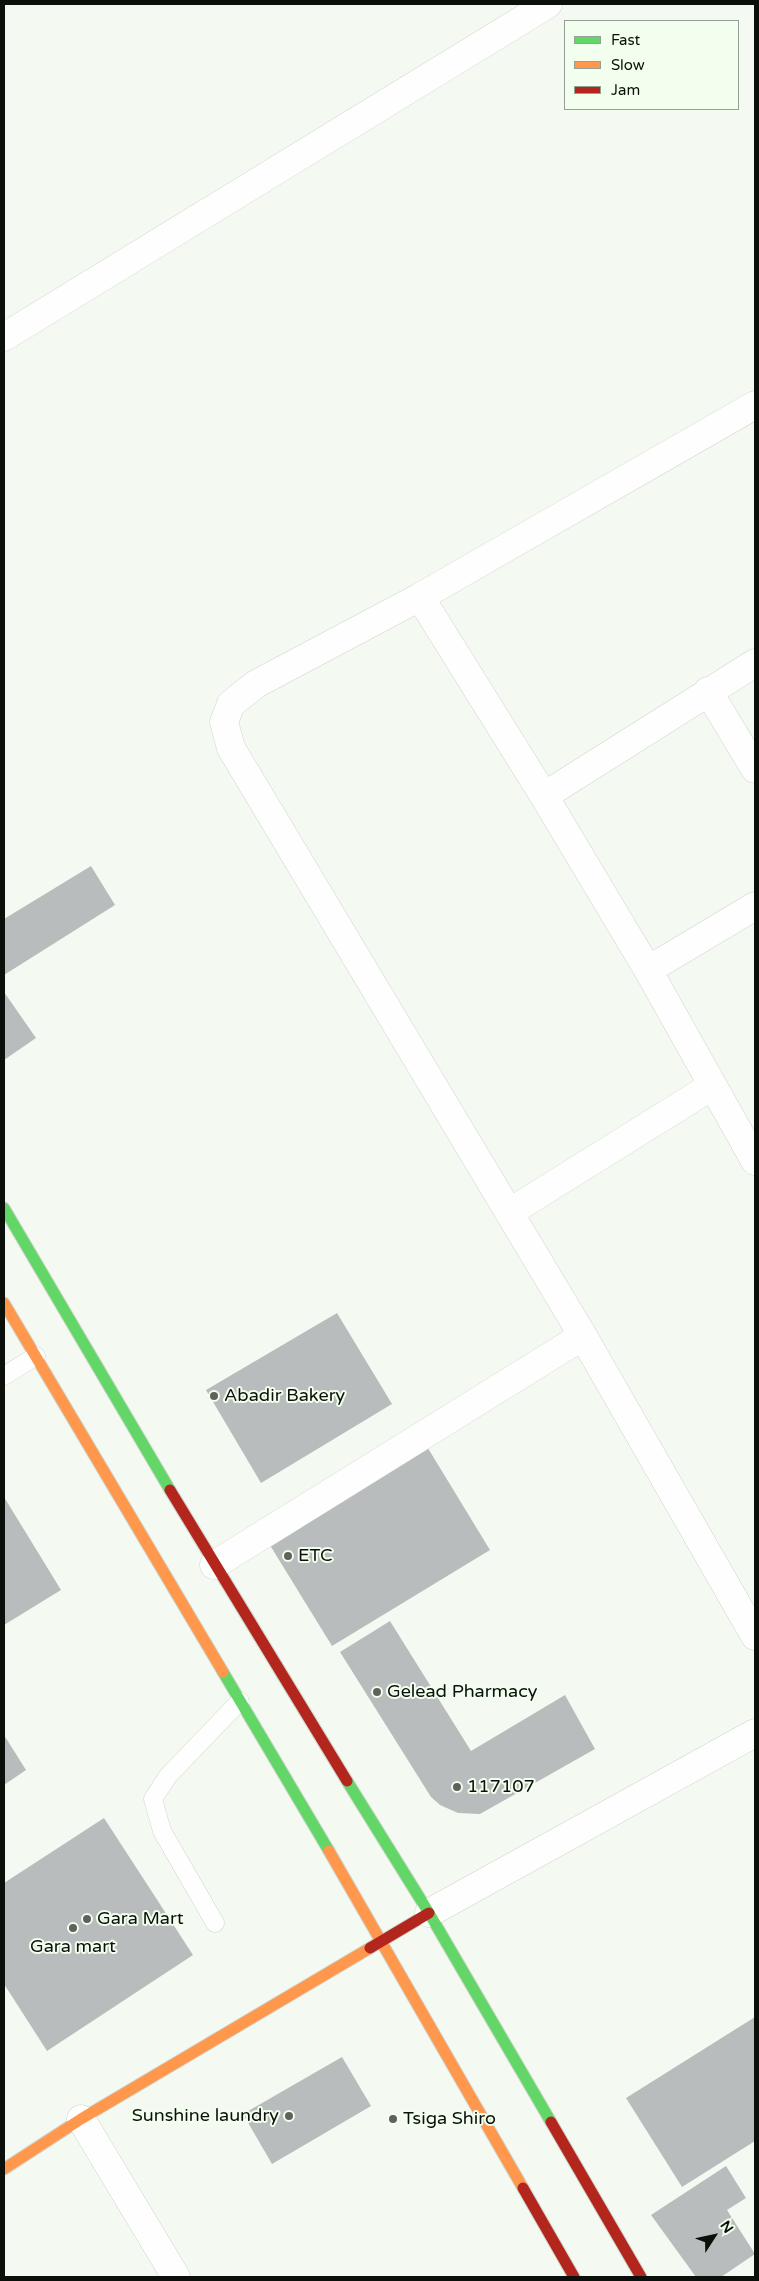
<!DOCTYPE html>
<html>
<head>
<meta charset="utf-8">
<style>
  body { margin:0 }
  #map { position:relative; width:759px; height:2281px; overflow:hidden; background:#f4faf2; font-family:"Varela Round",sans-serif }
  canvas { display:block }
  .frame { position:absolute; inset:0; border:5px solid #0b100a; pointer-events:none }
  .legend { position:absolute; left:564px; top:20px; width:175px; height:90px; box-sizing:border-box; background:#f2feee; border:1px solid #969f93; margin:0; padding:6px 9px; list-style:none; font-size:15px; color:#0b100a }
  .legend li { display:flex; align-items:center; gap:10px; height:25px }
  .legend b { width:25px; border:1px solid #969f93 }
  .north { position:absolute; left:689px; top:2211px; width:50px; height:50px; -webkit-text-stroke:4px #f2feee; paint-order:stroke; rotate:55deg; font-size:14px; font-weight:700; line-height:20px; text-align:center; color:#0b100a }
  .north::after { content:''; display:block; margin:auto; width:18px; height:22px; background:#0b100a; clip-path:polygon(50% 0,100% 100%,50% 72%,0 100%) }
</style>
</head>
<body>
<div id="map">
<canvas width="759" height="2281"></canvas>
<div class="frame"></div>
<ul class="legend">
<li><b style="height:6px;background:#63d668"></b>Fast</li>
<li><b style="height:6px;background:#ff974d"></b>Slow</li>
<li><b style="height:6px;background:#b3261e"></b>Jam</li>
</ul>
<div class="north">N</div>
</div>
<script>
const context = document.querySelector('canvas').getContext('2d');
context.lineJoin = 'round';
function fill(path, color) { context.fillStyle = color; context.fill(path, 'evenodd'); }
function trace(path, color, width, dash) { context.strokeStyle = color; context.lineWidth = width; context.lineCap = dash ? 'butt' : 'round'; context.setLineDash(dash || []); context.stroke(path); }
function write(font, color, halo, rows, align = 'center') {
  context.font = font + ' "Varela Round",sans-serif'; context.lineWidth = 4; context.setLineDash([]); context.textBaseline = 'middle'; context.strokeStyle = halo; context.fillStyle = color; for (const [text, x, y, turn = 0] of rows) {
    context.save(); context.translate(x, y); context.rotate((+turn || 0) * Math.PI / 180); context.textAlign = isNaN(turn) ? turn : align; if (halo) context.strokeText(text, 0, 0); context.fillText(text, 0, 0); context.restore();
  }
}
const building = new Path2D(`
  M91,866L115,905L4,975V919Z
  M4,992L36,1038L4,1060Z
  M337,1313L392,1404L261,1483L206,1390Z
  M426,1445L490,1550L332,1646L268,1542Z
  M4,1497L61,1590L4,1625Z
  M390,1621L471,1751L565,1695L595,1749L480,1814L458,1813L440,1805L431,1797L340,1652Z
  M4,1735L26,1770L4,1785Z
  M104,1818L193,1955L47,2051L4,1984V1883Z
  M755,2017V2141L682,2187L626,2098Z
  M342,2057L371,2106L272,2164L243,2114Z
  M726,2166L746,2198L727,2210L755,2254L721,2277H696L651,2215Z`);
const lane = new Path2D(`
  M4,1376L36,1356
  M215,1923L162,1831L153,1799L168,1776L240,1701`);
const street = new Path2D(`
  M4,337L548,4
  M755,405L420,597L256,684L231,704L224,722L231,748L583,1336L755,1636
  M420,597L544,796L648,970L755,1161
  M708,691L755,769
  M544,796L755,663
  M648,970L755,906
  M510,1212L712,1086
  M214,1565L583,1336
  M429,1913L755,1733
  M81,2119L176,2277`);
const fast = new Path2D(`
  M4,1208L170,1490
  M223,1672L329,1851
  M347,1781L429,1913L551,2122`);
const slow = new Path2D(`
  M4,1303L223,1672
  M329,1851L523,2188
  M4,2169L81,2119L370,1948`);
const jam = new Path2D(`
  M170,1490L347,1781
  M370,1948L429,1913
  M551,2122L641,2277
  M523,2188L574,2277`);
const markers = [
  [214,1396,5,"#5d625b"],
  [288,1556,5,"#5d625b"],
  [377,1692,5,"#5d625b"],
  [457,1787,5,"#5d625b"],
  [87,1919,5,"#5d625b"],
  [73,1928,5,"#5d625b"],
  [289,2116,5,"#5d625b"],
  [393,2119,5,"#5d625b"]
];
const poiNames = [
  ["Abadir Bakery",224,1396],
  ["ETC",298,1556],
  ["Gelead Pharmacy",387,1692],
  ["117107",467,1787],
  ["Gara Mart",97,1919],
  ["Gara mart",73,1947,"center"],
  ["Sunshine laundry",279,2116,"right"],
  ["Tsiga Shiro",403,2119]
];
fill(building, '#b8bcbc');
trace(lane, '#cfd5cd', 19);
trace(street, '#cfd5cd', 29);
trace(fast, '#cfd5cd', 13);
trace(slow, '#cfd5cd', 13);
trace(jam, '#cfd5cd', 13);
trace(lane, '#fdfefd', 18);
trace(street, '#fdfefd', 28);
trace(fast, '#63d668', 11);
trace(slow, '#ff974d', 11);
trace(jam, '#b3261e', 11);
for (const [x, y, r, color] of markers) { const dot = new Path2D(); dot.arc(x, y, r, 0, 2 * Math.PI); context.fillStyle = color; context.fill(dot); trace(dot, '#f2feee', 2); }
write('18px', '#0b100a', '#f2feee', poiNames, 'left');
</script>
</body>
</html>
